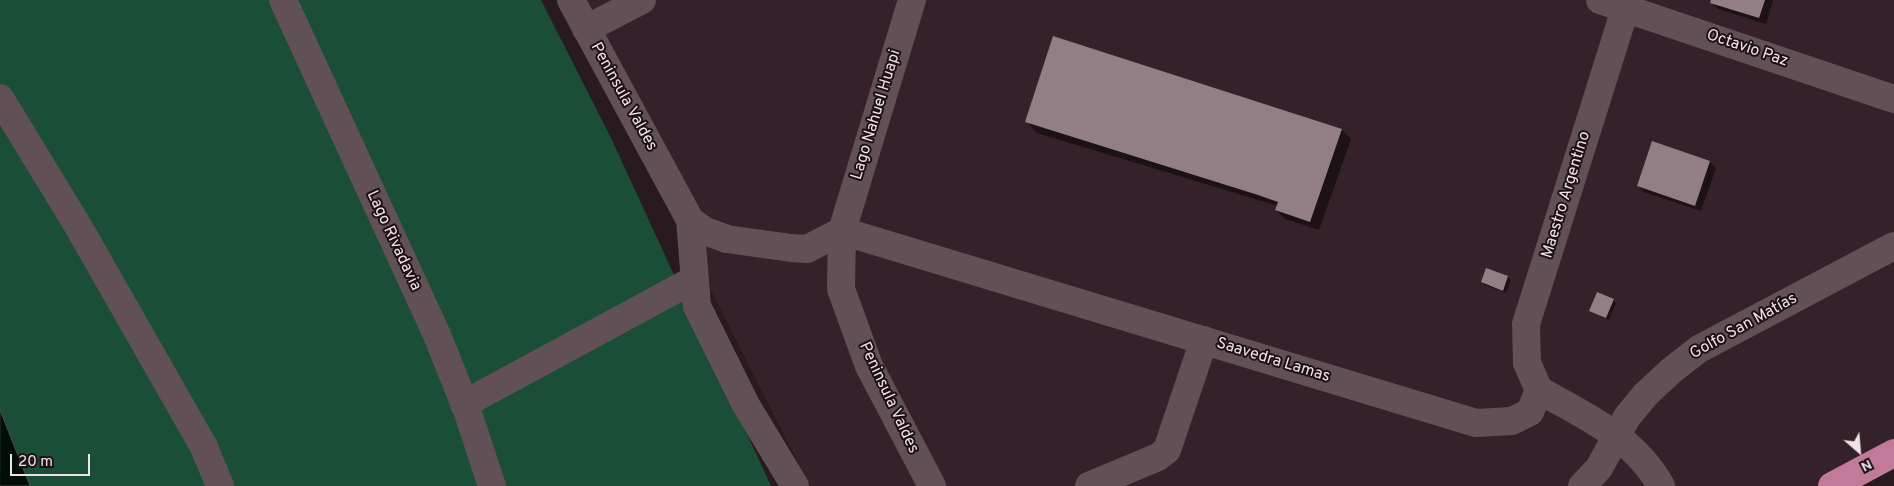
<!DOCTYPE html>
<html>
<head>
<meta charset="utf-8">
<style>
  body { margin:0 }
  #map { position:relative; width:1894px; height:486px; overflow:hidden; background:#281a1f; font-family:Overpass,sans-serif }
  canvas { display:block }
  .north { position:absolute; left:1834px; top:426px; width:50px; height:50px; -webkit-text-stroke:4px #1e1116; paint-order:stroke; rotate:153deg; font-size:14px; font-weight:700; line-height:20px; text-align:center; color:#eee4e7 }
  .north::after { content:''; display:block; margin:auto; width:18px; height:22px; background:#eee4e7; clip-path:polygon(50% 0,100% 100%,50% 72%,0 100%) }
  .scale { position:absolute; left:10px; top:454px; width:80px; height:22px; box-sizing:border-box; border:2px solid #eee4e7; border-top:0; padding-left:6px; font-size:15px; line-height:18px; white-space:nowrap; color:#eee4e7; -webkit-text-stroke:4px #1e1116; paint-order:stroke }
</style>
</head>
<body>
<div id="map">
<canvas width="1894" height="486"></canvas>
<div class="north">N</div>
<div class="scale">20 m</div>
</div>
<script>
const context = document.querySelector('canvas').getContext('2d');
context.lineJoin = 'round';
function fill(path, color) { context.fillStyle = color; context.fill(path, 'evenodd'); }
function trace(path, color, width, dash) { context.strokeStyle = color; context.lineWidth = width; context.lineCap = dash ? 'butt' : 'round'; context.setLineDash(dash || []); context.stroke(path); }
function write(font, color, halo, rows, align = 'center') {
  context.font = font + ' Overpass,sans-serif'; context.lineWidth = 4; context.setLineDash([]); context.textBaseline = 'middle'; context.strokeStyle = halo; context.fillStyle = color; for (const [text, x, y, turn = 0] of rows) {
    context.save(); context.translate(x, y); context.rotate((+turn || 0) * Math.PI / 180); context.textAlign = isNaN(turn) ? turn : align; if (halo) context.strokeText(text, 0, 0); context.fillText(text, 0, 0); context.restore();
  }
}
const built = new Path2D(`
  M564,0H1894V453L1832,486H810Z`);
const green = new Path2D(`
  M0,0H541L612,140L771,486H0Z`);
const water = new Path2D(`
  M0,410L30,486H0Z`);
const shadow = new Path2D(`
  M1712,0H1773L1766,24L1718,9L1711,2Z
  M1027,122L1342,130L1351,139L1319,230L1285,219L1276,210L1278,206L1037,133Z
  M1710,162L1716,168L1701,211L1644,192L1638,186Z
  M1508,277L1511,280L1506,293L1485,285L1482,282Z
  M1613,300L1616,303L1609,320L1590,310Z`);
const building = new Path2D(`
  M1711,0H1765L1759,18L1710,3Z
  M1053,36L1342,129L1310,222L1275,210L1278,202L1258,195L1025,122Z
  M1652,141L1710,161L1695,206L1637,186Z
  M1486,268L1508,276L1503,291L1481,282Z
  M1597,292L1614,299L1606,318L1589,311Z`);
const minor = new Path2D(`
  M283,0L437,335L467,410L492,486
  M571,0L690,220L705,231L727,239L791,248L807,249L842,231L841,289L869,366L932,486
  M912,0L842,231L1476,423L1512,421L1530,412L1539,390
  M1600,0L1894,99
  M586,29L642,0
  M0,98L78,226L204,447L220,486
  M690,220L697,306L746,405L795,486
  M1539,390L1527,363L1526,324L1628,0
  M1539,390C1586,417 1634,437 1661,486
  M464,404L695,279
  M1089,486L1158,457L1167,450L1204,340
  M1582,486L1599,468L1627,417L1646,394L1672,370L1699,349L1894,246`);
const highway = new Path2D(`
  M1832,486L1894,453`);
const streetNames = [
  ["Octavio Paz",1747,49,19],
  ["Peninsula Valdes",623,97,61],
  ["Lago Nahuel Huapi",877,115,-73],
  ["Maestro Argentino",1567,195,-73],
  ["Lago Rivadavia",393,241,65],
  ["Golfo San Matías",1744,327,-29],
  ["Saavedra Lamas",1273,361,17],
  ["Peninsula Valdes",888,398,65]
];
fill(built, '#352129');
fill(green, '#1b4e37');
fill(water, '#000e05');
trace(water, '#474e49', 1);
fill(shadow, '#0007');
fill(building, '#917f85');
trace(minor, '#615056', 28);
trace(highway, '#c17a97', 28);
write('16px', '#eee4e7', '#1e1116', streetNames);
</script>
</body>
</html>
